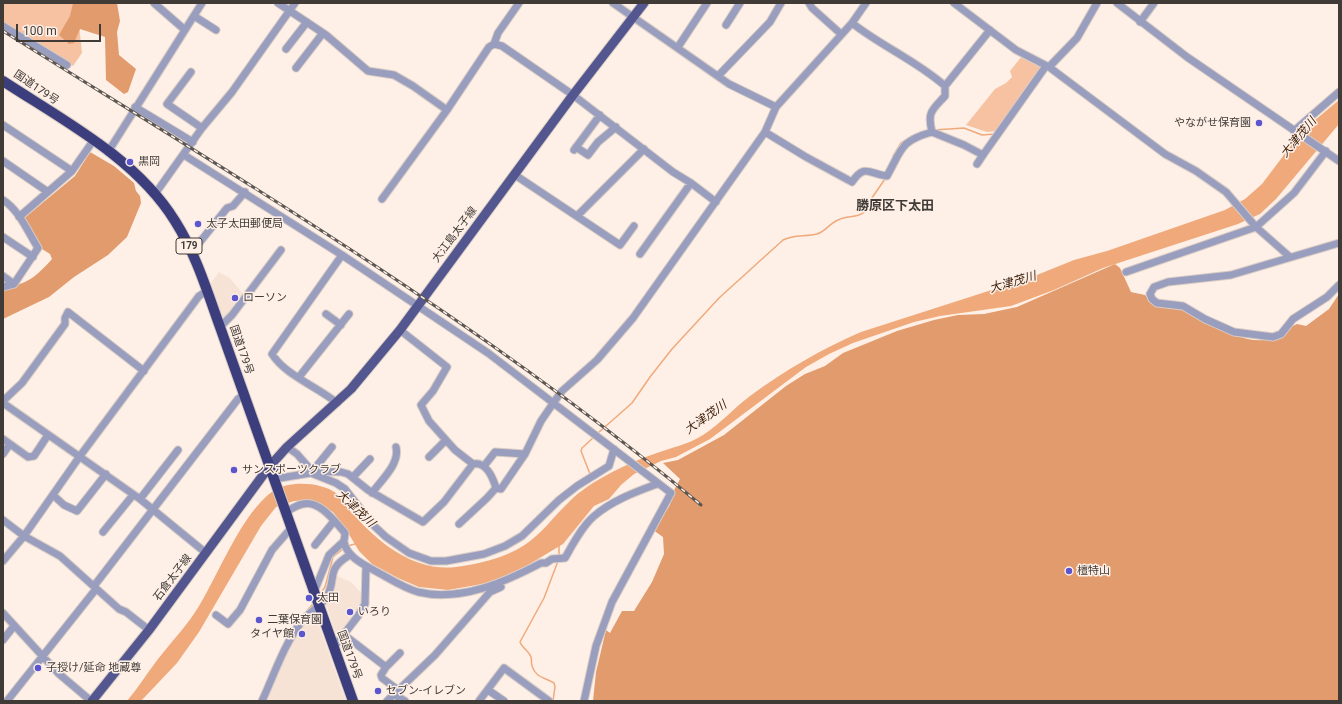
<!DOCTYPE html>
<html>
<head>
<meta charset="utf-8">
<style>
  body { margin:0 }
  #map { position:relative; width:1342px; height:704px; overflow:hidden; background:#fef0e7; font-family:Roboto,sans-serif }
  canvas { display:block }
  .frame { position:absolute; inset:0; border:4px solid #403b37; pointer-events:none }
  .scale { position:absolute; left:16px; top:24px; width:85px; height:18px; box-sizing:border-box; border:2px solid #403b37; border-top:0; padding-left:5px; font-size:12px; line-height:14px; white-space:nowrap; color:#403b37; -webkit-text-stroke:3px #fef0e7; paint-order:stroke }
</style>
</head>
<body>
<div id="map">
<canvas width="1342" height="704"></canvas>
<div class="frame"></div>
<div class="scale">100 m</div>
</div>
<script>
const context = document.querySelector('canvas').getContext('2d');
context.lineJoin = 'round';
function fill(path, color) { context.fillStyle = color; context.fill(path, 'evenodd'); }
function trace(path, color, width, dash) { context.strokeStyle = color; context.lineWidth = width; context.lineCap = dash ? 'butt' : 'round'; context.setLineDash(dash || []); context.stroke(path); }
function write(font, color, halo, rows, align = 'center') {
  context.font = font + ' Roboto,"Noto Sans JP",sans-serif'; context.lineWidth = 3; context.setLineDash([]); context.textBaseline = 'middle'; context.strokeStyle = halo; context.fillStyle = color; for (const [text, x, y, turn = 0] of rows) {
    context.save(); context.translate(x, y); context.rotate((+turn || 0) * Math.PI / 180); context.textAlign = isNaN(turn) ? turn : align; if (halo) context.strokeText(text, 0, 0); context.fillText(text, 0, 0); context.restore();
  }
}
const built = new Path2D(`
  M219,272L230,278L245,296L230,316L223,318L210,284Z
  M335,575L351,582L364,596V603L343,633L337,637L324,598Z
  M314,612L346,701H264L286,651L298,629Z`);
const green = new Path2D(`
  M3,3H80L78,15L82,53L73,66L3,22Z
  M1022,56L1043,68L999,131L987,132L966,125L995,89L1006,83L1012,77L1010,71Z`);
const forest = new Path2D(`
  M73,3H117L120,21L117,32L119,55L136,69L128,92L124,94L106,80L105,37L80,29L74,43L69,44L59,35L70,16Z
  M90,152L114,166L134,183L136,191L140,196L141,203L127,237L108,255L74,277L49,297L3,319V289C28,283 35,278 52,259L50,254L42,249L23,219L75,176Z
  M1115,264L1120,268L1131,292L1145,295L1153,304C1162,305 1172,305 1181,308C1211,318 1244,352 1278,336L1280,332L1297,324L1306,326L1329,309L1339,294V701H593L596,672L606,630L610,633L622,611H634L652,582L664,554L663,537L653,530L670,505L669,500L680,479L663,463L678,460L724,435L786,386L805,374L825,366L843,353L897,331L934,320L958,315L984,314L1017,307Z`);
const water = new Path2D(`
  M1339,100V124L1276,199L1260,214L1238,224L1103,268L1054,290L1011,306L940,316L914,322L853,343L829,354L806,367L710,439L676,457L661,461L634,474L621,485L609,499L594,506L563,544L518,571L488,583L448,590L419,587L398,578L372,564L359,551L347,531L333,512L311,500L294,501L276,507L261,526L199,632L177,663L141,701H127C138,688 147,673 158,659C172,641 187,626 199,606C219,573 242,513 273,491C289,480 321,482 336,493C340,497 348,510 354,515C380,544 415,572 456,567C478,564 504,558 523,546C541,535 553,517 568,503C576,494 588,486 598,480C615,470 636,460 654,454C672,447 685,446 703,435C720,424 734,408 750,396C785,370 822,349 861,332L1032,277L1074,260L1107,251L1225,210L1245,199L1262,184L1302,131Z`);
const stream = new Path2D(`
  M934,130L964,128L982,135L995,134
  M893,156L901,143L912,136
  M598,433L632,403L650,377L672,349L719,298L783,240C794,234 805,237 817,234C825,232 830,223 838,220C849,214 856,220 867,210V205L885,179
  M590,474L581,451L582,448L594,437
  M347,546L355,544
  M559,557V545
  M320,594L325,587L333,557L343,549
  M306,612L313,604
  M553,701L555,687L554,683C544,677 536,678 532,666C531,663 532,660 531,657C529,651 522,648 520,642L544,598L558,561`);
const minor = new Path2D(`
  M154,3L185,30
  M278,3L326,35L368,71L394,75L413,86L447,110
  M613,3L729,84L776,107
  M809,3L812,8L841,34
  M954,3L1016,50L1049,67L1165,154L1196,171L1226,192L1256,227L1290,257
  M1117,3L1187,57L1339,161
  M194,16L216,30
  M1140,22L1154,3
  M852,23C881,46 917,61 945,86V96C932,110 927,112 932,132
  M726,25L740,3
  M3,26L67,65
  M494,44L498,33L519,3
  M678,47L707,3
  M286,49L307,22
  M1049,67L1077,38L1097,3
  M296,68L323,33
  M191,72L167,104L202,128
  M718,76L770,22L781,3
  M945,86L990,30
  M135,107L193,142
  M3,125L72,171
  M1294,131L1339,92
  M765,132L806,157L852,182C865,163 869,174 887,176C902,149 900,141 932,132L964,145L983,155L1046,66
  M576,147L588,155L598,142L616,127
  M574,150L600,115
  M108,152L202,3
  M184,155L342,255L488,353L671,493L612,602L596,646L584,701
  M3,161L48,192
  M977,164L983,155
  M515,175L620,245L634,226
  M155,194L202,128L232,92L295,3
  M382,199L447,110L489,47L494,44L502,46L573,95L673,172L691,183L716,202
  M3,200C19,210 28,232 38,248L14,284L3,287
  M577,216L644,149
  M19,217L72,171L93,141
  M3,237L33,257
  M1339,243L1231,275L1168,282L1154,287L1150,294L1152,299L1157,303L1183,306L1205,319L1234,332L1273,337L1281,334L1293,319L1327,297L1339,285
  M192,252L227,208L233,206L245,192
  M640,254L691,183
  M1126,272L1256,227L1294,193L1326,151
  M3,276L14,284
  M326,314L341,325
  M220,327L232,315L281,250
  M400,330L447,367L433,391L421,405L429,421L446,440L429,457
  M299,377L349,314
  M3,401L22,383L65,324V318L68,312L144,371
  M3,403L140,499L206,553
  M337,403C318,387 285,375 272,354L342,255
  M3,439L28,457L34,456L48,435
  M446,440L455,450L473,464C486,461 493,478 496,488
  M287,447L297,454L312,471L341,472L348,474L368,490L423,522L444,502L473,464
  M3,454L10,444
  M484,466L495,452L525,454
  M311,473L332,447
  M353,477L370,459
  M274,479L311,473L336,483L345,489L372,524L386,537L409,553L431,561H446L484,554L505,546L522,536L559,500L577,486L609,466L614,449
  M372,493C382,479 400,464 396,447
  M53,495L64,505L77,511L106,474
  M140,499L178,450
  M286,512C291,509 297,505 303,504C320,500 335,522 345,533C345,536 344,539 344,542C347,558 367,566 379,573C392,580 404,588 418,592C461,602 505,582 541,563H546L552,559L565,558C573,544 581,528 593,517C611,501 635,492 657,484
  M3,520L24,536L60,556L119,609L126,612L149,630
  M459,524L487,498L496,488L501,489L525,454L541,421L554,402L562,391L597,360L633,318L765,132L776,107L852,23L866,3
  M103,532L133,495
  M315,545L334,521
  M3,561L24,536L80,456L199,296L207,291
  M94,586L238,399L244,395
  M314,592L329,555L344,541
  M3,613L58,673L91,701
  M216,615L228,624L240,610L272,550L292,527
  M343,634L386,667L381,675L382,678L398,690
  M3,640L14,626
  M334,647L358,616L365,604L366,566
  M386,667L400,653
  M488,690L504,701
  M393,694L405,701
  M7,701L96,589
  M262,701C274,675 284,644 302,621C309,612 319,608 326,598C338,579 324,570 350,555
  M387,701L435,655L490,592L501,587
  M479,701L504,668L549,701`);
const major = new Path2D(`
  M92,701L149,630L269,467L287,447L351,389L400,330L573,95L644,3`);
const highway = new Path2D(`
  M3,81C64,121 136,158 175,221C196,254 207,291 220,327L353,701`);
const rail = new Path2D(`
  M3,31C241,180 485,324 701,505`);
const markers = [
  [1259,123,4,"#5b56ce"],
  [130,162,4,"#5b56ce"],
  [198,224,4,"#5b56ce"],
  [235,298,4,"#5b56ce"],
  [234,470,4,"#5b56ce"],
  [1069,571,4,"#5b56ce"],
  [309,598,4,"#5b56ce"],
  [350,612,4,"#5b56ce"],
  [259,620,4,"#5b56ce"],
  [302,634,4,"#5b56ce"],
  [38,668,4,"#5b56ce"],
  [378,691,4,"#5b56ce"]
];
const shields = [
  [189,246,26]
];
const shieldNames = [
  ["179",189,246]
];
const streetNames = [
  ["国道179号",36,88,34],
  ["大江島太子線",455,235,-53],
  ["国道179号",241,350,71],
  ["石倉太子線",173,578,-53],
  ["国道179号",349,655,70]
];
const poiNames = [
  ["やながせ保育園",1251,123,"right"],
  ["黒岡",138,162],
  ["太子太田郵便局",206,224],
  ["ローソン",243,298],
  ["サンスポーツクラブ",242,470],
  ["檀特山",1077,571],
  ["太田",317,598],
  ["いろり",358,612],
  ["二葉保育園",267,620],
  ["タイヤ館",294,634,"right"],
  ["子授け/延命 地蔵尊",46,668],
  ["セブン-イレブン",386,691]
];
const waterNames = [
  ["大津茂川",1299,138,-50],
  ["大津茂川",1013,283,-16],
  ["大津茂川",706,418,-35],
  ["大津茂川",355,509,43]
];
const quarterNames = [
  ["勝原区下太田",895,207]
];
fill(built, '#f7e3d6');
fill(green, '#f6c2a2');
fill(forest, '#e19b6c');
fill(water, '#f0a97a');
trace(stream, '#f0a97a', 1.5);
trace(minor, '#d8ccc4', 9);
trace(major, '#d8ccc4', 11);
trace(highway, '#d8ccc4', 12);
trace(minor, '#9a9ebe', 7);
trace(major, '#54578f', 9);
trace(highway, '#3c3d7c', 10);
trace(rail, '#5d5752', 3);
trace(rail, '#fef0e7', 1.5, [4.5]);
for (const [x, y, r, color] of markers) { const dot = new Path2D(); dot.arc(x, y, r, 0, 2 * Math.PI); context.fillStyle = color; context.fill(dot); trace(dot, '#fef0e7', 1.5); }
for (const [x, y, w] of shields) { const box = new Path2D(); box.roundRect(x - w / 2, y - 8, w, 16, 3); context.fillStyle = '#fef0e7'; context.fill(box); trace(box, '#403b37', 1); }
write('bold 10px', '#403b37', null, shieldNames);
write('11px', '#403b37', '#fef0e7', streetNames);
write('11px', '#403b37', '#fef0e7', poiNames, 'left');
write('italic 12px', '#422511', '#fef0e7', waterNames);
write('bold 13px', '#403b37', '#fef0e7', quarterNames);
</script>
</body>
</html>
